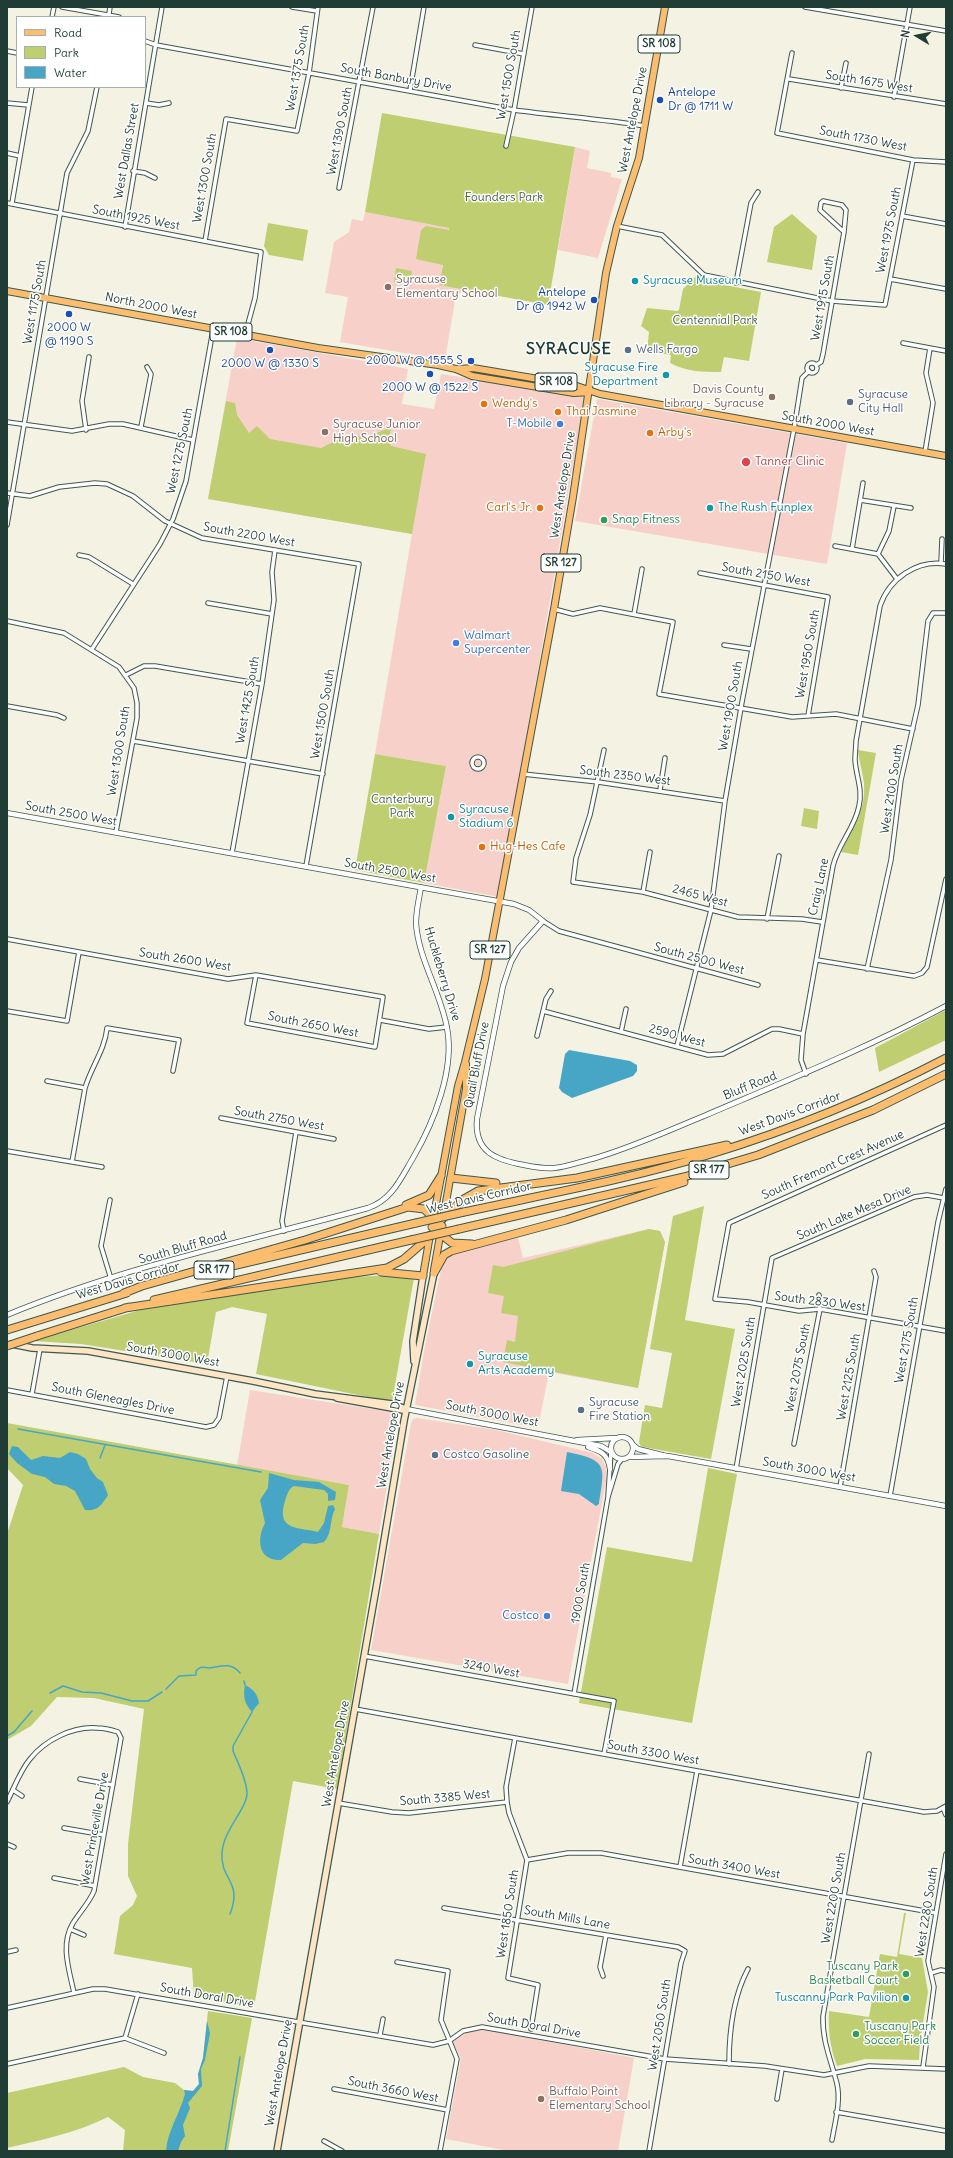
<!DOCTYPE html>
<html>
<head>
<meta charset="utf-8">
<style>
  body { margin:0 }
  #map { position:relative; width:953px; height:2158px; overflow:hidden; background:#f4f2e2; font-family:Delius,sans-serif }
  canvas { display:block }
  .frame { position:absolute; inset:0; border:8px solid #1f3d34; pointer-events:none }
  .legend { position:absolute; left:16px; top:16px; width:130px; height:72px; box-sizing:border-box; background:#fff; border:1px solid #a5b1ae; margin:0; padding:5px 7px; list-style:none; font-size:12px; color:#1f3d34 }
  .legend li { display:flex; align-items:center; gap:8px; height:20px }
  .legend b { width:20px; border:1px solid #a5b1ae }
  .north { position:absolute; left:897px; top:16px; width:40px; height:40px; -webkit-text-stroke:3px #fff; paint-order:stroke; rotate:280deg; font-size:11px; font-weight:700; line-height:16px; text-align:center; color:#1f3d34 }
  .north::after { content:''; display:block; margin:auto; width:14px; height:18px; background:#1f3d34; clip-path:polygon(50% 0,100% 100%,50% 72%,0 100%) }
</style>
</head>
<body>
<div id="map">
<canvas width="953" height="2158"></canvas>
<div class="frame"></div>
<ul class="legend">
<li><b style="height:5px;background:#fcbd6f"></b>Road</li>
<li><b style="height:11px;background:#bfce71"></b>Park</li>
<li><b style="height:11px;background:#47a6c6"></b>Water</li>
</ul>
<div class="north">N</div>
</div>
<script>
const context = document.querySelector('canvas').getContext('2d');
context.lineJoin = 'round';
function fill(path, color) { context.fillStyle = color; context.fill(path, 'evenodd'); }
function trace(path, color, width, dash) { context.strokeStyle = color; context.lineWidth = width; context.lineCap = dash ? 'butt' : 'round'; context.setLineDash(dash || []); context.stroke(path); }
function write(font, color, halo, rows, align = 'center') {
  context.font = font + ' Delius,sans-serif'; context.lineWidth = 3; context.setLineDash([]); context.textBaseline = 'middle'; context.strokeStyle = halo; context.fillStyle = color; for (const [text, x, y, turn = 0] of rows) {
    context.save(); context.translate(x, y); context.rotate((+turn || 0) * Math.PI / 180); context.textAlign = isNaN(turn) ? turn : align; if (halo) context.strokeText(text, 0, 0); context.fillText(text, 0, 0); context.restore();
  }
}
const built = new Path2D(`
  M575,147L590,151L587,168L611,173V177L622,179L598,258L558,250Z
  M365,212L449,228L439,285L463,289L455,300L445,360L340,342L348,297L325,293L334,242L349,232L352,219L363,221Z
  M237,338L408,369L402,404L434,409L441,374L585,396L499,897L424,883L446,766L375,754L412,534L208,499Z
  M597,399L847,443L827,564L575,521Z
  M649,1229L660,1231L665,1242L638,1388L549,1372L538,1428L415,1405L425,1346L443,1260L454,1252L518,1238L523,1258Z
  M250,1390L399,1413L379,1534L342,1527L349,1485L237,1466Z
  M417,1418L496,1430L593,1453L602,1459L606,1467V1481L568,1684L371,1650L411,1423L413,1419Z
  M483,2029L634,2058L618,2151H509L446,2139L461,2058L452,2042L468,2032Z`);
const green = new Path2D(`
  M382,113L575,147L548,305L439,285L443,265L416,259L421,230L426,226L449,230V228L365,212Z
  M792,214L817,236L812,270L767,262L774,227Z
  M268,223L308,230L303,261L269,255L264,246Z
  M396,268L412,271L410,285L394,282Z
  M698,274L709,282L761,292L749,361L724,357L721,372C702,372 688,372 670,363L671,355L647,351L649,332L641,326L647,308L677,311L679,310L683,289Z
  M226,401L235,403L237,415L249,433L257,426L270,439L321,448L347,435L367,437L391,427L389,441L391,446L426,454L412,534L208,499Z
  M858,750L876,753L858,855L841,852C852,829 866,811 864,784C863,773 859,762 858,750Z
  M375,754L446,766L424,883L355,870Z
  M804,808L819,811L817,829L801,826Z
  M946,1010V1040L879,1072L875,1048Z
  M704,1206L685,1320L735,1329L711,1459L643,1447L640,1445L639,1442L645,1405L662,1408L672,1353L650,1349L673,1216Z
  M649,1229L660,1231L665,1242L638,1388L503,1362L507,1340L515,1342L518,1316L501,1313L504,1296L488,1293L493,1265L503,1267Z
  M393,1275L414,1278L392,1402L256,1374L267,1314L232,1307L216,1312L207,1364L81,1344L33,1341L140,1310L352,1277Z
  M7,1423L349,1485L342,1527L379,1534L337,1789L293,1781L254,2007L194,1996L192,1968L114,1954L120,1916L133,1905L137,1896L128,1876V1844L144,1709L94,1698L57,1697L31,1726L7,1740V1534L23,1485L7,1468Z
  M708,1468L737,1474L692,1723L579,1703L607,1547L692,1562Z
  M904,1913H906L899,1954L922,1958L928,1992L920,2042L919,2060L865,2059L837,2066C830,2047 828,2031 829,2011L869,2017L880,1954L897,1957Z
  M208,2011L252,2018L228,2151H123L125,2130L108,2117C76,2133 41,2140 7,2148V2093L124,2067L143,2077L175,2083L184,2090L193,2091L199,2084L198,2074L203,2058Z`);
const water = new Path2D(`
  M569,1050L630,1061L637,1065V1071L633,1076L572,1098L562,1092L559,1088L565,1054Z
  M12,1446L18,1447L31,1460L43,1456L60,1458L70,1452L78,1454L86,1459L90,1469L97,1478L103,1482L108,1495C101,1506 98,1511 85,1510L75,1491L66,1486L54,1484L45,1477L32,1474L17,1463L9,1454Z
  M567,1452C608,1460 605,1466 599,1504L596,1506L579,1494L561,1491Z
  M269,1473L294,1480L319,1482L336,1492L335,1500L328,1501V1494L324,1490L294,1486C288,1489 287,1495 285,1501C275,1532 301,1527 318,1532L324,1523L328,1506L333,1505L335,1509C329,1520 333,1532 324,1542L315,1544L303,1543L281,1560C257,1561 257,1538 265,1523L260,1500L268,1488Z
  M245,1685C254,1690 257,1693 259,1703L252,1712C244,1703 243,1696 245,1685Z
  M207,2021L210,2033L205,2060L201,2069L202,2086L188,2103L190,2108L183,2125L185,2136L181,2142L178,2151H166C167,2132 180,2113 185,2094L184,2090L193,2091L199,2084L198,2074L203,2058Z`);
const stream = new Path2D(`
  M18,1429L261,1472
  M100,1458L105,1445
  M244,1681L245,1685
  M166,1689L179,1676L196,1675V1671C201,1665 204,1668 210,1668C222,1666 231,1662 240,1673
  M50,1693L63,1686L82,1692L101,1693L132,1701H148L162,1692
  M7,1736L14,1732L32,1711
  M230,1914C243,1881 220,1880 222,1853C223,1830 248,1808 247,1792C246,1778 238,1763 233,1751V1746L252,1712
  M225,2151L240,2057`);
const minor = new Path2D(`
  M62,7L119,17
  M292,7L317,11
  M805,7L946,31
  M109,14L110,7
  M52,17L54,7
  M145,41L156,45L514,110C558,116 602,119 645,126
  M475,45L524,54
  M7,51L17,53
  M792,53L777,133L913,160L946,162
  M789,79L946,104
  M841,88L846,63
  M410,90L424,7
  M894,97L910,7
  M7,103L28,105
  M146,103L159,105L169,103
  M506,146L514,110L532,7
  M7,153L20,156
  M133,171L145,173L155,178
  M339,188L373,7
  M7,203L261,252L255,298L245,335
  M12,203L32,87
  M902,216L946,224
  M617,226L662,235L704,275L709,276L832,301L885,305L913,160
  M125,227L162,7
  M205,241L226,119L297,131L309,73L318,7
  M890,279L946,289
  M736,283L751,203L758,192
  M903,343L946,351
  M807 368a5 5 0 1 1 10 0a5 5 0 1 1-10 0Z
  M816,365L821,362L823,354L844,232L846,210L842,205L823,201L821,203L820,210L844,232
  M7,422L72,431L109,424H123L193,440
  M141,427L151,374L147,367
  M86,430L82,401L89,357
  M925,452L933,403L926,373L930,348
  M7,493L30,496L59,487L95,483L107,484L133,496L165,521L202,538L359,564L306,866
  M860,500L911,508
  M7,525L67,173L88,131L97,87
  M835,546L878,554
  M852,549L863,483
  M878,554L889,531L894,506
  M878,554L897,579
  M79,555L89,557L133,584
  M941,563L942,539
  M700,573L828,597L808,716
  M208,603L272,614
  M554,609L573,614L600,608L673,622L659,694L792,717L836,714L913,729
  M634,614L642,569
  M7,621L64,633L119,667L134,688L137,703V718L116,832
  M724,645L751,649
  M92,649L160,544L173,519L186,481L213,330
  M126,675L144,666H155L262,684
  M7,706L57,715L64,718
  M133,741L323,774
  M604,750L590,815L576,858L573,882L643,892L738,917L802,919L822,922
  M472 763a6 6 0 1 1 12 0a6 6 0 1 1-12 0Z
  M523,774L598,782L725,801
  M660,790L665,758
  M232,853L262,684L274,600L272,572L275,550
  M643,892L650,852
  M767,919L779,856
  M543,921L559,931L758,985
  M7,939L228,979L256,975L383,997L375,1047L247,1023L256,975
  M817,960L914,976L922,973L927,967L946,879
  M867,969L891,860L901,780L918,705L928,621L933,613H946
  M7,1011L67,1021L79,952
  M543,1011L708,1055L723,1054L772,1029H779L803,1034
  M380,1020L429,1029L447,1027
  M621,1032L626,1009
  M537,1036L546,999L551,991
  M677,1046L711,910L725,801L742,702L794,429L802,378L809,371
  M806,1074L801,1060L803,1034L833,866C838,844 855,828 859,806C863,790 856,776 855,760C855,754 856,747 856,741L880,606C889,579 917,559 946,564
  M47,1081L85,1088
  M221,1118L334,1139
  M946,1125L729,1223L715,1299L748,1302L799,1311L820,1309L946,1331
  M7,1151L102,1167
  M72,1162L85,1088C91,1067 105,1050 107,1028L179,1040L173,1071
  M110,1200L101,1246L111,1279
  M284,1231L282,1221L296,1132
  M7,1390L206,1427L214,1425L219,1418L227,1376
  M32,1394L40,1349
  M794,1444L820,1309L819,1295
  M736,1469L772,1258L914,1197L927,1195L944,1198
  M840,1487L876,1277L874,1271
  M608,1496L611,1452
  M890,1496L938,1222L946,1189
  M364,1656L614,1701L604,1754
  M574,1694L608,1497L618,1464L622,1459
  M355,1709L924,1812L937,1811L946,1806
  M515,1738L506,1787L507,1802L509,1813L527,1860L508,1978L538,1985L531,2029
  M80,1779L113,1785
  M13,1790L22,1796
  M7,1802C14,1788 20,1771 30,1759C45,1740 73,1726 97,1728C104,1728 112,1730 118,1732L121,1738L94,1891C89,1903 80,1912 73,1923C60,1945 69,1969 74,1993
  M338,1803L392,1812L409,1813L507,1802
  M943,1808L946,1815
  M64,1828L104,1835
  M7,1844L14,1847
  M527,1860L568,1853H601L936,1913
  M680,1867L697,1771
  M54,1878L95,1886
  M444,1908L678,1947L685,1951L681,1963L649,2151
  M70,1929L84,1935
  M7,1952L16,1950
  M397,1962L448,1971L441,2020L457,2059L440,2151
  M931,1973L941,1970L946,1971
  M603,1976L600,1967L606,1935
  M7,2008L93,1989H105L433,2045L449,2041L463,2031L482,2027L665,2059L765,2066L824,2075L869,2066L946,2069
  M380,2035L383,2019
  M125,2038L138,1994
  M125,2038L164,2053
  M7,2064L125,2038
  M729,2064C729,2033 733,1997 748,1969
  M923,2067L934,1987L928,1961L946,1854
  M334,2089L448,2110
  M777,2099L782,2069
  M836,2112L946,2131
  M832,2140C835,2122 841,2101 837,2084C831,2060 822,2041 823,2016L869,1754
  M324,2141L342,2151`);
const tertiary = new Path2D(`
  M7,813L514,904L529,910L543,921L519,948L511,962L503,986L477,1119C474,1152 496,1160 524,1165C534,1167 544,1169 554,1168C566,1167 579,1162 592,1159C631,1148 667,1131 704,1116C786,1081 867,1048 946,1006
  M7,1315C123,1267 247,1241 368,1208C392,1200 401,1178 413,1158C434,1122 455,1069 447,1028C441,993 418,958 416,923C416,911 419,899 421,887
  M406,1409L601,1446L611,1452
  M611 1448a11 11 0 1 1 22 0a11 11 0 1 1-22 0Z
  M577,1440L615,1438
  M632,1444L638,1449L666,1456
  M588,1447C601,1451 608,1454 610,1469
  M629,1457L668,1456L946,1506`);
const secondary = new Path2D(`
  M12,1344L32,1348L88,1351L253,1381L315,1394L392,1404L406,1409
  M414,1361L413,1341L423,1276
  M337,1398L403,1410
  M277,2151L377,1583L404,1421L434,1273`);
const primary = new Path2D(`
  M7,291L318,348L438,365L456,369L472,376L574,393L589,392
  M458,369L473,368L574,385L600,394L946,456
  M443,1219L466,1089V1064
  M433,1220L458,1086L465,1062L485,979L554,609L573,497L606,273L617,226L639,158L665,7
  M434,1270L441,1230
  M423,1276L430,1235`);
const motorway = new Path2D(`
  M451,1178L496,1183
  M406,1205L429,1195L441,1176
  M464,1212C547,1194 631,1179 711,1154C793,1129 871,1097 946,1058
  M459,1229L684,1177L758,1155L873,1110L946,1074
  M472,1244L452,1243L432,1227L464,1199L478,1191L577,1178L727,1145
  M215,1270L416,1223
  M381,1272L423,1276
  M434,1273L444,1255L451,1251L566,1220L684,1182
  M124,1293L142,1286L305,1240L408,1207L424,1209L442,1226L404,1259L387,1268L125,1308
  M154,1300L411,1240
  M7,1330L127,1293
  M37,1336L129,1307`);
const motorwayBridge = new Path2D(`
  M416,1223L464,1212
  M411,1240L459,1229
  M7,1346L37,1336`);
const markers = [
  [660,100,4,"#1a4fb4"],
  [635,281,4,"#0f9aa8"],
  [388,287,4,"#8d6e63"],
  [594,300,4,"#1a4fb4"],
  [69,314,4,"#1a4fb4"],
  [270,350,4,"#1a4fb4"],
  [628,350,4,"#5c6f8a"],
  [471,361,4,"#1a4fb4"],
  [430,374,4,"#1a4fb4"],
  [666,375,4,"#0f9aa8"],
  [772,397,4,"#8d6e63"],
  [850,402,4,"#5c6f8a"],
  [484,404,4,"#e8710a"],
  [558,412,4,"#e8710a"],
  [560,424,4,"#3f7fe0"],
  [325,432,4,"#8d6e63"],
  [650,433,4,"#e8710a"],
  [746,462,5,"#e0444e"],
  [540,508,4,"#e8710a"],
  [710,508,4,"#0f9aa8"],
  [604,520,4,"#2e9e5b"],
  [456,643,4,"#3f7fe0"],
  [451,817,4,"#0f9aa8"],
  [482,847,4,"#e8710a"],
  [470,1364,4,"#0f9aa8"],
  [581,1410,4,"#5c6f8a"],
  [435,1455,4,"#5c6f8a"],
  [547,1616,4,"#3f7fe0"],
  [906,1974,4,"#2e9e5b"],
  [906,1998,4,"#0f9aa8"],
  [856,2034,4,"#2e9e5b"],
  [541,2099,4,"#8d6e63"]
];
const shields = [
  [659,44,42],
  [231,332,42],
  [556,382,42],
  [561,563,40],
  [490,950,40],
  [709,1170,40],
  [214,1270,40]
];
const shieldNames = [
  ["SR 108",659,44],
  ["SR 108",231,332],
  ["SR 108",556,382],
  ["SR 127",561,563],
  ["SR 127",490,950],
  ["SR 177",709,1170],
  ["SR 177",214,1270]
];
const streetNames = [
  ["West 1375 South",298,68,-80],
  ["West 1500 South",509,75,-80],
  ["South Banbury Drive",396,78,10],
  ["South 1675 West",869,82,9],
  ["West Antelope Drive",633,120,-79],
  ["West 1390 South",340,131,-79],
  ["South 1730 West",863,139,11],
  ["West Dallas Street",127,151,-80],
  ["West 1300 South",205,178,-80],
  ["South 1925 West",136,218,11],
  ["West 1975 South",889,230,-79],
  ["West 1915 South",823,298,-80],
  ["West 1175 South",35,302,-80],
  ["North 2000 West",151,306,11],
  ["South 2000 West",828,424,10],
  ["West 1275 South",180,451,-78],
  ["West Antelope Drive",563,485,-81],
  ["South 2200 West",249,535,10],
  ["South 2150 West",766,575,10],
  ["West 1950 South",808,654,-80],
  ["West 1425 South",248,700,-80],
  ["West 1900 South",731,706,-80],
  ["West 1500 South",323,714,-80],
  ["West 1300 South",119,751,-81],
  ["South 2350 West",625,776,7],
  ["West 2100 South",892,789,-81],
  ["South 2500 West",71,814,10],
  ["South 2500 West",390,871,10],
  ["Craig Lane",819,887,-78],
  ["2465 West",700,896,15],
  ["South 2500 West",699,959,15],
  ["South 2600 West",185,960,9],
  ["Huckleberry Drive",442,974,73],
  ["South 2650 West",313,1025,11],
  ["2590 West",677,1036,15],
  ["Quail Bluff Drive",477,1065,-79],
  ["Bluff Road",750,1086,-22],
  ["West Davis Corridor",790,1114,-20],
  ["South 2750 West",279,1119,10],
  ["South Fremont Crest Avenue",833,1165,-24],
  ["West Davis Corridor",479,1198,-13],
  ["South Lake Mesa Drive",854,1213,-23],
  ["South Bluff Road",183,1248,-16],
  ["West Davis Corridor",128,1281,-16],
  ["South 2830 West",820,1302,7],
  ["West 2175 South",907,1340,-80],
  ["South 3000 West",173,1355,10],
  ["West 2025 South",744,1362,-80],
  ["West 2075 South",798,1368,-79],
  ["West 2125 South",849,1377,-80],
  ["South Gleneagles Drive",113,1399,11],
  ["South 3000 West",492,1414,11],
  ["West Antelope Drive",391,1435,-80],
  ["South 3000 West",809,1470,10],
  ["1900 South",581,1593,-80],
  ["3240 West",491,1669,10],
  ["South 3300 West",653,1753,10],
  ["West Antelope Drive",336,1754,-80],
  ["South 3385 West",445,1798,-5],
  ["West Princeville Drive",95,1829,-80],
  ["South 3400 West",734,1867,10],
  ["West 2200 South",834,1898,-80],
  ["West 2280 South",927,1912,-81],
  ["West 1850 South",508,1914,-81],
  ["South Mills Lane",567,1918,10],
  ["South Doral Drive",207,1996,10],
  ["West 2050 South",660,2025,-81],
  ["South Doral Drive",534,2026,10],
  ["West Antelope Drive",279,2073,-80],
  ["South 3660 West",393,2090,11]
];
const transitNames = [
  ["Antelope",668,93,"left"],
  ["Dr @ 1711 W",668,107,"left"],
  ["Antelope",586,293,"right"],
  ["Dr @ 1942 W",586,307,"right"],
  ["2000 W",69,328],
  ["@ 1190 S",69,342],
  ["2000 W @ 1555 S",463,361,"right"],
  ["2000 W @ 1330 S",270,364],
  ["2000 W @ 1522 S",430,388]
];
const parkNames = [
  ["Founders Park",504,198],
  ["Centennial Park",715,321],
  ["Canterbury",402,800],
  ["Park",402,814]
];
const educationNames = [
  ["Syracuse",396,280],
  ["Elementary School",396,294],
  ["Davis County",764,390,"right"],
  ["Library - Syracuse",764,404,"right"],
  ["Syracuse Junior",333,425],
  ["High School",333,439],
  ["Buffalo Point",549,2092],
  ["Elementary School",549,2106]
];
const cultureNames = [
  ["Syracuse Museum",643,281],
  ["Syracuse Fire",658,368,"right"],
  ["Department",658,382,"right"],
  ["The Rush Funplex",718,508],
  ["Syracuse",459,810],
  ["Stadium 6",459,824],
  ["Syracuse",478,1357],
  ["Arts Academy",478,1371],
  ["Tuscanny Park Pavilion",898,1998,"right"]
];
const serviceNames = [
  ["Wells Fargo",636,350],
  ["Syracuse",858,395],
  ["City Hall",858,409],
  ["Syracuse",589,1403],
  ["Fire Station",589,1417],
  ["Costco Gasoline",443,1455]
];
const foodNames = [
  ["Wendy's",492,404],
  ["Thai Jasmine",566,412],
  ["Arby's",658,433],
  ["Carl's Jr.",532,508,"right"],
  ["Hug-Hes Cafe",490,847]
];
const shopNames = [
  ["T-Mobile",552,424],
  ["Walmart",464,636,"left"],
  ["Supercenter",464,650,"left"],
  ["Costco",539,1616]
];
const healthNames = [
  ["Tanner Clinic",755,462]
];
const leisureNames = [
  ["Snap Fitness",612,520],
  ["Tuscany Park",898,1967,"right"],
  ["Basketball Court",898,1981,"right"],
  ["Tuscany Park",864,2027],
  ["Soccer Field",864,2041]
];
const districtNames = [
  ["SYRACUSE",569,349]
];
fill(built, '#f7d0ca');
fill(green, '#bfce71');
fill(water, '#47a6c6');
trace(stream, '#47a6c6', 1.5);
trace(minor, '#3f584e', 5.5);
trace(tertiary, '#3f584e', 6);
trace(secondary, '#3f584e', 8);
trace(primary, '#3f584e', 8);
trace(motorway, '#3f584e', 9);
trace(minor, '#fff', 3.5);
trace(tertiary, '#fff', 4.5);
trace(secondary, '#fee5c5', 5.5);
trace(primary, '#fcbd6f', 6);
trace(motorway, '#fcbd6f', 7);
trace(motorwayBridge, '#3f584e', 9, []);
trace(motorwayBridge, '#fcbd6f', 7);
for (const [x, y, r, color] of markers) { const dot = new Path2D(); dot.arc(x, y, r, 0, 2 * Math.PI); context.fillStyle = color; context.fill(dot); trace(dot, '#fff', 1.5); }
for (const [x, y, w] of shields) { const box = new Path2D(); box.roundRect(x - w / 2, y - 9, w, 18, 3); context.fillStyle = '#fff'; context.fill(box); trace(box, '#1f3d34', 1); }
write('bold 11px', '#1f3d34', null, shieldNames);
write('12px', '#1f3d34', '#fff', streetNames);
write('12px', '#164399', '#fff', transitNames);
write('12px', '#476143', '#fff', parkNames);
write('12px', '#785e54', '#fff', educationNames, 'left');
write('12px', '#0d838f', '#fff', cultureNames, 'left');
write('12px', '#4e5e75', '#fff', serviceNames, 'left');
write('12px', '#c56008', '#fff', foodNames, 'left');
write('12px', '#366cbe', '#fff', shopNames, 'right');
write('12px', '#be3a42', '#fff', healthNames, 'left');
write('12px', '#27864d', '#fff', leisureNames, 'left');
context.letterSpacing = '1px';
write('bold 16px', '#1f3d34', '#fff', districtNames);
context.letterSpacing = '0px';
</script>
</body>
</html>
